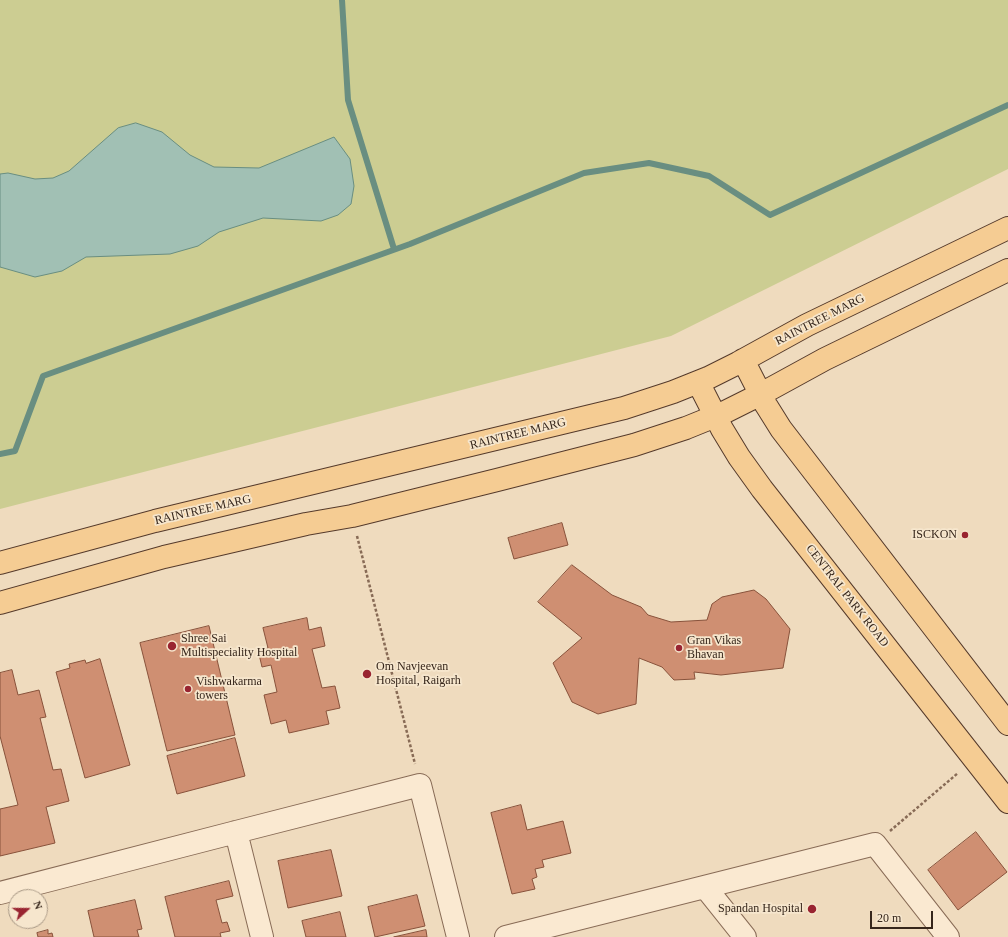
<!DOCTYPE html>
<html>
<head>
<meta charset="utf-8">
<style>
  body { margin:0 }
  #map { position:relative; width:1008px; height:937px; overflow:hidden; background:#efdbbe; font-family:"Times New Roman",serif }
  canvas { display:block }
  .north { position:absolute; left:8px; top:889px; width:40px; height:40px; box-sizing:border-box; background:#f6e6cd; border:1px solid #a99986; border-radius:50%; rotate:69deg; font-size:11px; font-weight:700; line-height:16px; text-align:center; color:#36261b }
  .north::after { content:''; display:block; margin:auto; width:14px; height:18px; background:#992431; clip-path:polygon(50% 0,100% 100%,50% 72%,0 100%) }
  .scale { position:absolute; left:870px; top:911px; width:63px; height:18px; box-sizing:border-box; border:2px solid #36261b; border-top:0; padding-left:5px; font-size:12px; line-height:14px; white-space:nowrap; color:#36261b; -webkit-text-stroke:3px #f6e6cd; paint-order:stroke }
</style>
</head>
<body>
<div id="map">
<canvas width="1008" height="937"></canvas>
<div class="north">N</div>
<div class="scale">20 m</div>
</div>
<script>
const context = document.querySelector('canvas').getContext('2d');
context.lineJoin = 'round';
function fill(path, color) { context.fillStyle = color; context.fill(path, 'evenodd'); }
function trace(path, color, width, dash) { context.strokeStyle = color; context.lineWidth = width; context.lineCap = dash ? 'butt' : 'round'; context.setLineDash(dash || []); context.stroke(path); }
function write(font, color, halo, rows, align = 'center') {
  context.font = font + ' "Times New Roman",serif'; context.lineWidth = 3.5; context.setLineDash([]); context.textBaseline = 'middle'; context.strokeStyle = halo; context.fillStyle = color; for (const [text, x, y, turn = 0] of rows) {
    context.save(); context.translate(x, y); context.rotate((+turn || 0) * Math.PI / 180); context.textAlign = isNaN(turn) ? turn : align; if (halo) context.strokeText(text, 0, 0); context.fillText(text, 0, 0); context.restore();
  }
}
const green = new Path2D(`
  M0,0H1008V169L671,336L0,509Z`);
const water = new Path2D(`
  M136,123L162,132L190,155L214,167L259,168L334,137L350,159L354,186L351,204L338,215L321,221L263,218L219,232L198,246L170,254L86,257L62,271L35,277L0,267V174L8,173L35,179L53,178L69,171L118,128Z`);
const stream = new Path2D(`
  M342,0L348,100L394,249
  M0,454L15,451L43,376L410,244L584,173L649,163L709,176L770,215L1008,105`);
const building = new Path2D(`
  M562,523L568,545L514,559L508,538Z
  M572,565L612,595L641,607L648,615L671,622L707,620L712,604L722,597L754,590L766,599L790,629L783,668L721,675L694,672L695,679L674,680L662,667L639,658L636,704L598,714L572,702L553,663L582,638L538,602Z
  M307,618L309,630L321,627L325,646L312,649L322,688L335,686L340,708L326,711L329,724L289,733L286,720L271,724L264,695L277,692L271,665L262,667L258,650L268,648L263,628Z
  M209,626L235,735L167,751L140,643Z
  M100,659L130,765L85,778L56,672L70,668L69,664L85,660L86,663Z
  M12,670L18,695L39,690L46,717L40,718L53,770L61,769L69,801L46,807L55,843L0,856V809L18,805L0,736V673Z
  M235,738L245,776L177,794L167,756Z
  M521,805L527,830L563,821L571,853L542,860L544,867L535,869L537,877L532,879L535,889L512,894L491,813Z
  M976,832L1007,872L958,910L928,870Z
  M331,850L342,896L288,908L278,861Z
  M229,881L233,896L216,900L222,923L227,922L230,931L220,933L221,937H175L165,897Z
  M417,895L425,926L375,937L368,907Z
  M135,900L142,929L137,930L139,937H94L88,911Z
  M340,912L346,937H306L302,921Z
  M48,930V934L52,933L53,937H38L37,933Z
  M426,930L427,937H394Z`);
const path = new Path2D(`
  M357,536L415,764
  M890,831L958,773`);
const street = new Path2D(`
  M236,832L262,937
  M705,887L745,937
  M0,893L236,832L420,785L458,937
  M506,937L875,844L948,937`);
const primary = new Path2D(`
  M743,360L766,405L781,429L1008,724
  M698,382L722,429L739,457L762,489L1008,802
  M0,563L155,521L624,408L673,392L708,378L738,363L807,325L1008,228
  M0,603L164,557L306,524L352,516L497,480L634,445L686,428L723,413L761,394L825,359L1008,270`);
const markers = [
  [965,535,4,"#992431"],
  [172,646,5,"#992431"],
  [679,648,4,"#992431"],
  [367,674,5,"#992431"],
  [188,689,4,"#992431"],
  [812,909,5,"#992431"]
];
const streetNames = [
  ["RAINTREE MARG",820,320,-27],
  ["RAINTREE MARG",518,434,-14],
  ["RAINTREE MARG",203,510,-13],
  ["CENTRAL PARK ROAD",847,596,52]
];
const poiNames = [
  ["ISCKON",957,535,"right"],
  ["Shree Sai",181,639],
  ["Multispeciality Hospital",181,653],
  ["Gran Vikas",687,641],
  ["Bhavan",687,655],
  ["Om Navjeevan",376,667],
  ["Hospital, Raigarh",376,681],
  ["Vishwakarma",196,682],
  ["towers",196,696],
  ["Spandan Hospital",803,909,"right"]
];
fill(green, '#cccd92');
fill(water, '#a1c0b4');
trace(water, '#698e81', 1);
trace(stream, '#698e81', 6);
fill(building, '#cf8f72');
trace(building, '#88523b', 1);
trace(street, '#886b56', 24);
trace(primary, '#553a2b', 24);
trace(path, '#886b56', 2.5, [3, 2]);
trace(street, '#fae9d1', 22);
trace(primary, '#f5cc93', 22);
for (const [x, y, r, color] of markers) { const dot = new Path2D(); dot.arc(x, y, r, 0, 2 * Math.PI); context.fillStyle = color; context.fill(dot); trace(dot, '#f6e6cd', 1.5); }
write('12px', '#36261b', '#f6e6cd', streetNames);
write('12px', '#36261b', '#f6e6cd', poiNames, 'left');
</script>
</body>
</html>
